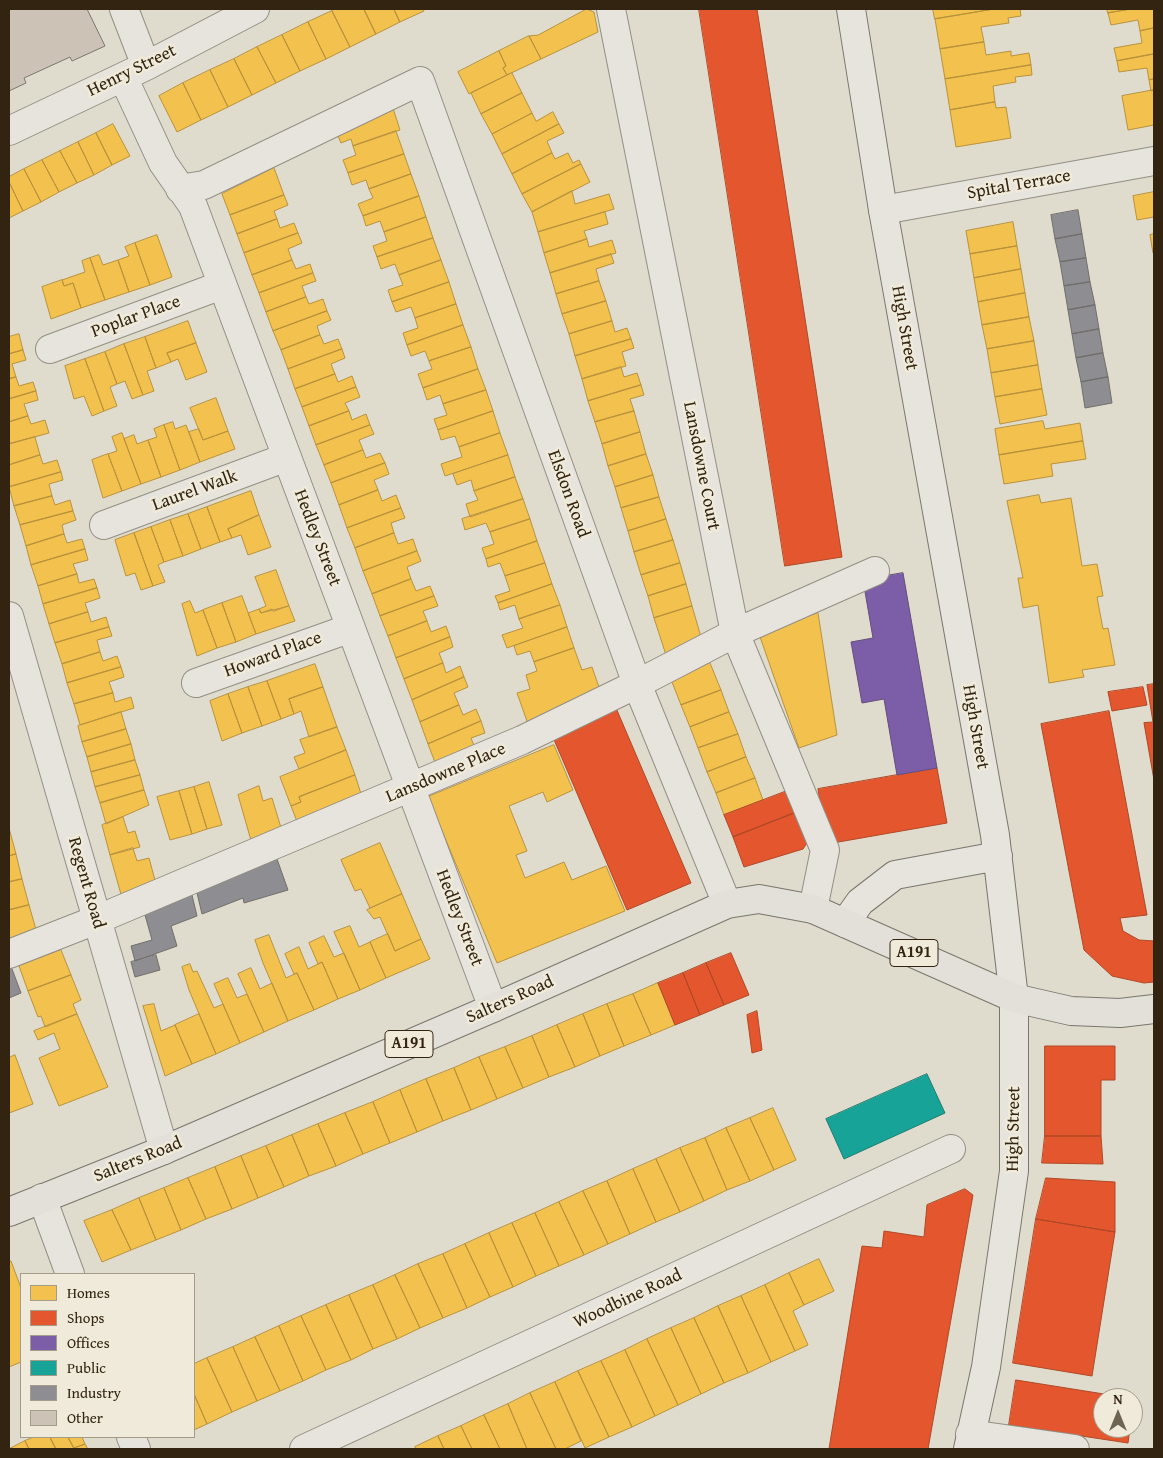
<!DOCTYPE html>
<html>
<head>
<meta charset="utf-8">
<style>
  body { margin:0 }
  #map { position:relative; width:1163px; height:1458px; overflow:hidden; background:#dfdbcd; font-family:"Gentium Book Plus",serif }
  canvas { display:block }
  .frame { position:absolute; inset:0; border:10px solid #332411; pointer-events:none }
  .legend { position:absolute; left:20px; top:1273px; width:175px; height:165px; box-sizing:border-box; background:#efead9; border:1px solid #a49b89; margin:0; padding:6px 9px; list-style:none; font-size:15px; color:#332411 }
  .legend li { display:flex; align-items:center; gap:10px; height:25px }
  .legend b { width:25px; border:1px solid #a49b89 }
  .north { position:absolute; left:1093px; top:1388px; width:50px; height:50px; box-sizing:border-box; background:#efead9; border:1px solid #a49b89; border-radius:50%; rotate:0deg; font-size:14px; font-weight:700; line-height:20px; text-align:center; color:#332411 }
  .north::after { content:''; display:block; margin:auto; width:18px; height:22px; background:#6f6453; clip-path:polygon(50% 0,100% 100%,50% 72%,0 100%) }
</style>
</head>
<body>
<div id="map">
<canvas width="1163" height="1458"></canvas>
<div class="frame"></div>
<ul class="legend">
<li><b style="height:14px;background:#f2c14e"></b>Homes</li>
<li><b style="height:14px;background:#e4572e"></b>Shops</li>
<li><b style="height:14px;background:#7b5ea7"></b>Offices</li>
<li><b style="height:14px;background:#17a398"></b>Public</li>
<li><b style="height:14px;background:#8d8d92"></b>Industry</li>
<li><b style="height:14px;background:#cdc2b6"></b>Other</li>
</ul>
<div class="north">N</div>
</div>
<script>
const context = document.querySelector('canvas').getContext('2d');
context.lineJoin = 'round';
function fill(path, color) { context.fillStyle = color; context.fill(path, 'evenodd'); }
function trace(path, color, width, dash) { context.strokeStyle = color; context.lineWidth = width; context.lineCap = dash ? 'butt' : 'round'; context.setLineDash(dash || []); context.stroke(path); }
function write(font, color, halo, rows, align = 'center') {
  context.font = font + ' "Gentium Book Plus",serif'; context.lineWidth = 5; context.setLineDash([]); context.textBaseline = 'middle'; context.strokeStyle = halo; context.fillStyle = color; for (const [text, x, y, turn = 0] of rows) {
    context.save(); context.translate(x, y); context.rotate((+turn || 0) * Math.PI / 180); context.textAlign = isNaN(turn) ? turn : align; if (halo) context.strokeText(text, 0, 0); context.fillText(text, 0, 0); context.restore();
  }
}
const homes = new Path2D(`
  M335,9H364L376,34L350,47L332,11Z
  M364,9H394L400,22L376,34Z
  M394,9H423L424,11L400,22Z
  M587,9L594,12L598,32L541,59L529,36L538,35Z
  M933,9H994L935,19Z
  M994,9H1020L1021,16L1008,18L1009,23L981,27L984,42L940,49L935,19Z
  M1107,9H1131L1108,13Z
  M1131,9H1154V28L1140,31L1138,20L1111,25L1108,13Z
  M332,11L350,47L326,59L308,22Z
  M308,22L326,59L300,71L282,35Z
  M1154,28V54L1117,61L1114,48L1142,43L1140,31Z
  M282,35L300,71L276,83L257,47Z
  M529,36L541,59L507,75L503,68L506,66L499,51Z
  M984,42L986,55L1011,51V56L1029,53L1031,65L945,79L940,49Z
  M257,47L276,83L252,95L234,59Z
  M499,51L506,66L503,68L507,75L469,94L458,72Z
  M1154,54V79L1149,80L1147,68L1119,72L1117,61Z
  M234,59L252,95L228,107L210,70Z
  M1031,65L1032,75L1015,77L1016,82L993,86L995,102L950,110L945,79Z
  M210,70L228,107L201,120L183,83Z
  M512,73L522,93L481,114L471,93Z
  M1154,79V93V90L1151,91L1149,80Z
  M183,83L201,120L177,132L159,96Z
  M1154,90V125L1128,130L1122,96Z
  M522,93L532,113L492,134L481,114Z
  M995,102L996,108L1006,107L1011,138L956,147L950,110Z
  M393,108L400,130L353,146L351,139L341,143L338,136Z
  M553,112L559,124L502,154L492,134L532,113L536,121Z
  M113,124L130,156L112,165L96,133Z
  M559,124L564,133L547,141L552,153L512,174L502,154Z
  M396,131L404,154L348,173L343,160L356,155L353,146Z
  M96,133L112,165L94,175L78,142Z
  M78,142L94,175L77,183L60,151Z
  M60,151L77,183L59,192L42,160Z
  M552,153L555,159L568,153L573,163L579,160L581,164L522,194L512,174Z
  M404,154L411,174L369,189L366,180L352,185L348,173Z
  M42,160L59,192L41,202L24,169Z
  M581,164L590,182L532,212L522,194Z
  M274,168L284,195L230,215L222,194Z
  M24,169L41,202L23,211L9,182V177Z
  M411,174L419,196L363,216L358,204L373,198L369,189Z
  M9,182L23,211L9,218Z
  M572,191L575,204L609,194L614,209L538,232L532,212Z
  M1154,192V217L1137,220L1133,196Z
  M284,195L288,205L274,211L277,219L237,234L230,215Z
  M419,196L426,217L384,232L380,221L366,226L363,216Z
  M605,212L608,224L584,231L587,239L544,253L538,232Z
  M426,217L433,238L377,257L373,246L387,241L384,232Z
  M277,219L280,228L294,223L298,233L244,253L237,234Z
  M1013,222L1017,246L970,254L966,231Z
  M298,233L302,243L288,249L292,260L252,275L244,253Z
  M1154,234V253H1153L1150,235Z
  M157,235L172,277L150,285L135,243Z
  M433,238L441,260L399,275L395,264L381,269L377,257Z
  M587,239L589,247L612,240L616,253L550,273L544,253Z
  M135,243L150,285L129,292L118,260L129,256L125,247Z
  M1017,246L1021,269L974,278L970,254Z
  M611,254L614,263L596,269L599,281L556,294L550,273Z
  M99,255L103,265L118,260L129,292L105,300L90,258Z
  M90,258L105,300L81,308L73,283L64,286L62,280L85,272L82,261Z
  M292,260L296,269L310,264L313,273L259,293L252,275Z
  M441,260L449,282L392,302L388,290L403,285L399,275Z
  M1021,269L1025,293L978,302L974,278Z
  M313,273L316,281L302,286L306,297L266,312L259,293Z
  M62,280L64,286L73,283L81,308L51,319L42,287Z
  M599,281L606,301L562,314L556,294Z
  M449,282L456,304L415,318L411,307L396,312L392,302Z
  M1025,293L1029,317L982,325L978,302Z
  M306,297L309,304L323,299L327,311L273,331L266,312Z
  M606,301L612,321L569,334L562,314Z
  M456,304L463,325L407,345L403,333L418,328L415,318Z
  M327,311L331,320L317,326L320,335L281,350L273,331Z
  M1029,317L1034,341L987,349L982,325Z
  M188,321L196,343L167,353L171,362L156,368L145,337Z
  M612,321L615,332L627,328L631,339L575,356L569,334Z
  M463,325L471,347L429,361L425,351L411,356L407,345Z
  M19,334L23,350L9,354V337Z
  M320,335L324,344L338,339L342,349L288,369L281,350Z
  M145,337L156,368L147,371L154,391L143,395L124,344Z
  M631,339L634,348L622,352L626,366L582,379L575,356Z
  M1034,341L1038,365L991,373L987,349Z
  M196,343L207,372L186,380L178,359L171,362L167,353Z
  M124,344L143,395L132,399L125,381L117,384L105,352Z
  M471,347L478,369L423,388L418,374L432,369L429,361Z
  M342,349L345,358L331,364L335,374L295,389L288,369Z
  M23,350L26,360L12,364L16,377L9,379V354Z
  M105,352L117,384L110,387L117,406L104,411L85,359Z
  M85,359L104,411L92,416L84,396L74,399L65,366Z
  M1038,365L1042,389L995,397L991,373Z
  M621,367L624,377L637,373L641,385L588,401L582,379Z
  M478,369L486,390L443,404L440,395L427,400L423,388Z
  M335,374L338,382L352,376L356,387L302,407L295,389Z
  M16,377L19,386L33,382L36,391L9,399V379Z
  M641,385L644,395L630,399L634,411L595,422L588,401Z
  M356,387L360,397L345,403L349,411L309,426L302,407Z
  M1042,389L1047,415L1000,424L995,397Z
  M486,390L493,411L438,430L434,419L447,415L443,404Z
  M36,391L38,400L24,404L28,416L9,422V399Z
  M216,398L228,431L203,440L190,408Z
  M349,411L352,420L366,414L370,425L316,445L309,426Z
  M493,411L500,433L459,447L455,436L441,440L438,430Z
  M634,411L640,432L602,444L595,422Z
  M28,416L31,424L45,420L49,433L9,444V422Z
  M1043,421L1045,429L1080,423L1083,441L999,455L995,429Z
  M173,422L175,429L186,425L200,462L180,470L164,425Z
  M164,425L180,470L161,477L148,440L157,437L154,429Z
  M370,425L374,434L359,440L363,450L324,465L316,445Z
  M199,429L203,440L228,431L235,449L200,462L189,432Z
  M640,432L646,454L608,466L602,444Z
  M122,433L141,484L122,491L108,454L117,451L112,437Z
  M500,433L508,455L445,476L441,464L462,457L459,447Z
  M134,435L137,444L148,440L161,477L141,484L124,439Z
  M35,437L40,455L9,465V444Z
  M1083,441L1086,459L1051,464L1053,476L1004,484L999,455Z
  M363,450L366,458L380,453L385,463L331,483L324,465Z
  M108,454L122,491L103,498L92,460Z
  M646,454L653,475L615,487L608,466Z
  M40,455L43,464L57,460L61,472L9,487V465Z
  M508,455L515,477L474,491L471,480L457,485L453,474Z
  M385,463L389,474L374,480L378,490L339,505L331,483Z
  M61,472L63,480L49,484L52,496L14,506L9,487Z
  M653,475L659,497L621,508L615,487Z
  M515,477L523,499L470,517L466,504L478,500L474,491Z
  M378,490L382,501L396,495L401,508L347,528L339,505Z
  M251,491L259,515L228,529L232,538L220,542L207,507Z
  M1039,495L1041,503L1071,498L1082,566L1097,564L1103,596L1097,597L1103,629L1108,628L1115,665L1082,670L1084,677L1049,683L1038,605L1023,608L1018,578H1023L1007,501Z
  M52,496L55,505L70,500L73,511L20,525L14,506Z
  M659,497L666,519L628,531L621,508Z
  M523,499L530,519L490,532L486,523L465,530L462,519Z
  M207,507L220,542L201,549L188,514Z
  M401,508L405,518L391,523L394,533L355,548L347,528Z
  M73,511L76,520L62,525L64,534L26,546L20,525Z
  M188,514L201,549L183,556L170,520Z
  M259,515L271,547L248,555L241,535L232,538L228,529Z
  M530,519L537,541L486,559L482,548L494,544L490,532Z
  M666,519L673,540L634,552L628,531Z
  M170,520L183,556L164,562L151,527Z
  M151,527L164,562L158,565L165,582L153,586L134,533Z
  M134,533L153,586L141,590L135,573L126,576L115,540Z
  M394,533L398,544L413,539L417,551L363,571L355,548Z
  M64,534L67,543L82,539L85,549L31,565L26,546Z
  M673,540L680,563L641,575L634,552Z
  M537,541L545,563L505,576L500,563L488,567L486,559Z
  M85,549L88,560L73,564L77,574L38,586L31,565Z
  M417,551L421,561L407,567L411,579L372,594L363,571Z
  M545,563L552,584L498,603L495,596L510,591L505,576Z
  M680,563L686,584L648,596L641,575Z
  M276,570L289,606L261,613L259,609L266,606L255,577Z
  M77,574L79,583L94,579L97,588L43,604L38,586Z
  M411,579L416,591L430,586L434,596L380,616L372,594Z
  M552,584L560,605L519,619L515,605L500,610L498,603Z
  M686,584L692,606L654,618L648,596Z
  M97,588L100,598L85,603L88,612L49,624L43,604Z
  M242,596L256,634L236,642L222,603Z
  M434,596L438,606L423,611L427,621L388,636L380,616Z
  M190,601L195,613L203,610L217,648L197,656L182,604Z
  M222,603L236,642L217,648L203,610Z
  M560,605L567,627L507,648L502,635L523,628L519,619Z
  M289,606L295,621L256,634L248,613L259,609L261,613L272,609L273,611Z
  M692,606L701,637L666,655L654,618Z
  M88,612L91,622L106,617L109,627L55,643L49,624Z
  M818,613L837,735L799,748L759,634Z
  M427,621L431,632L446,626L450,637L396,658L388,636Z
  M109,627L112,636L97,640L100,652L62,664L55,643Z
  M567,627L574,648L534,662L530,651L517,655L514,646Z
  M450,637L453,647L439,653L443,663L404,679L396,658Z
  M574,648L582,670L592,667L600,690L528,724L517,693L530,689L526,675L537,671L534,662Z
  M100,652L103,661L117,656L121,667L67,683L62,664Z
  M443,663L446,673L460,666L464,677L412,700L404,679Z
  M710,663L721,690L681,705L672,682Z
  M315,664L323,687L289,699L294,714L281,719L267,681Z
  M121,667L124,677L109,682L113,693L74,704L67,683Z
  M464,677L468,687L454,693L459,705L420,722L412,700Z
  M267,681L281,719L262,726L248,687Z
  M248,687L262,726L242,733L228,694Z
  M323,687L337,727L309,737L301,711L294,714L289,699Z
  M721,690L729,712L690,727L681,705Z
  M113,693L115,702L131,697L134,708L80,725L74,704Z
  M228,694L242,733L222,741L210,701Z
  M459,705L463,715L476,709L481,721L428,744L420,722Z
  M121,712L126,729L82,742L78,726Z
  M729,712L738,734L698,748L690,727Z
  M481,721L485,733L471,738L475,748L436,765L428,744Z
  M337,727L346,750L299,769L294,757L305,753L300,740Z
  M126,729L131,744L87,757L82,742Z
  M738,734L746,757L707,772L698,748Z
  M131,744L135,760L91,772L87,757Z
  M554,745L573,790L547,802L543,792L509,806L527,851L516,855L525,878L564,862L572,880L606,866L625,911L497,963L428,797Z
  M346,750L355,775L299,797L301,802L291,806L280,777Z
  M746,757L755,778L716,793L707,772Z
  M135,760L140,775L95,787L91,772Z
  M140,775L144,790L100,803L95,787Z
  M355,775L362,797L298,824L291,806L301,802L299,797Z
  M755,778L763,800L724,815L716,793Z
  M209,782L222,825L207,829L194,787Z
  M259,786L263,801L272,798L282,831L252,844L238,795Z
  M194,787L207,829L192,834L179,791Z
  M144,790L149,805L106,824L100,803Z
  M179,791L192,834L170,840L157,797Z
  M123,817L128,833L135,831L140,847L110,855L102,825Z
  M9,828L16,854L9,856Z
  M380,843L402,894L370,908L361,889L355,891L341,860Z
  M133,848L137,861L149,858L156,884L122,898L110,855Z
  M16,854L22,879L9,882V856Z
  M22,879L29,905L9,910V882Z
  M402,894L421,939L395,951L380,917L374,919L367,910Z
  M29,905L37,933L9,944V910Z
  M350,926L359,947L370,942L386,978L360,990L334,932Z
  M388,934L395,951L421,939L430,959L386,978L370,942Z
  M269,935L286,978L297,973L314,1010L288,1021L263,963L255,940Z
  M324,936L334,957L344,953L360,990L338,999L322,962L318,964L309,943Z
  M299,947L308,969L322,962L338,999L314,1010L297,973L294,974L285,954Z
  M61,950L71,975L28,991L19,966Z
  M190,964L193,972L197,971L214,1008L223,1004L240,1043L216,1054L189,990L182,967Z
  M251,968L260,989L272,983L288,1021L264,1032L238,974Z
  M71,975L81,1000L73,1004L77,1014L45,1027L41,1016L38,1017L28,991Z
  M228,978L237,998L247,994L264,1032L240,1043L214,984Z
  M658,983L675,1025L651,1035L633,994Z
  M633,994L651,1035L624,1046L607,1004Z
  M154,1004L161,1031L175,1025L192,1064L165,1076L143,1006Z
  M607,1004L624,1046L600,1056L583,1014Z
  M77,1014L108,1087L59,1106L39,1058L60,1049L54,1033L38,1040L34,1031Z
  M199,1014L216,1054L192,1064L175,1025Z
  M583,1014L600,1056L575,1067L557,1025Z
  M557,1025L575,1067L549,1077L532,1036Z
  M532,1036L549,1077L523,1088L505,1047Z
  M505,1047L523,1088L497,1099L479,1057Z
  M15,1055L33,1104L9,1113V1058Z
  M479,1057L497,1099L471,1110L454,1068Z
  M454,1068L471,1110L443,1121L426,1079Z
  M426,1079L443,1121L417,1132L400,1090Z
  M400,1090L417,1132L390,1143L373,1102Z
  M373,1102L390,1143L363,1154L345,1113Z
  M773,1108L796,1160L774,1170L750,1118Z
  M345,1113L363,1154L336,1166L318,1124Z
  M750,1118L774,1170L750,1181L726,1128Z
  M318,1124L336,1166L309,1176L292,1135Z
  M726,1128L750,1181L727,1190L705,1138Z
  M292,1135L309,1176L284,1187L266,1146Z
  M705,1138L727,1190L704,1201L680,1148Z
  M266,1146L284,1187L258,1198L241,1156Z
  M680,1148L704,1201L680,1212L656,1159Z
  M241,1156L258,1198L232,1209L215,1167Z
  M656,1159L680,1212L656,1222L633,1169Z
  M215,1167L232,1209L206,1219L188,1178Z
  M633,1169L656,1222L630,1234L607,1181Z
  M188,1178L206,1219L181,1230L164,1188Z
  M607,1181L630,1234L608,1244L583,1191Z
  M164,1188L181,1230L156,1240L139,1198Z
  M583,1191L608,1244L584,1255L559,1202Z
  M139,1198L156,1240L131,1250L112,1210Z
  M559,1202L584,1255L559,1266L535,1213Z
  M112,1210L131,1250L102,1262L84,1221Z
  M535,1213L559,1266L536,1276L512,1223Z
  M512,1223L536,1276L513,1287L489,1233Z
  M489,1233L513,1287L490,1297L465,1244Z
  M465,1244L490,1297L467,1308L443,1254Z
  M443,1254L467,1308L443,1318L418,1264Z
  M819,1259L834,1291L804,1305L789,1273Z
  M9,1261H11L21,1288V1362L9,1367Z
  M418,1264L443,1318L420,1328L395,1275Z
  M789,1273L804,1305L793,1311L808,1345L795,1351L765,1285Z
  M395,1275L420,1328L397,1339L373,1285Z
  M373,1285L397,1339L373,1349L349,1295Z
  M765,1285L795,1351L771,1362L741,1296Z
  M349,1295L373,1349L351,1360L326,1305Z
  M741,1296L771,1362L748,1373L718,1306Z
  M326,1305L351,1360L326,1370L301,1316Z
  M718,1306L748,1373L724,1383L694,1318Z
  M301,1316L326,1370L303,1381L279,1326Z
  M694,1318L724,1383L701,1394L671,1328Z
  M279,1326L303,1381L280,1391L255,1337Z
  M671,1328L701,1394L678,1405L647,1339Z
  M255,1337L280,1391L257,1401L233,1347Z
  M647,1339L678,1405L655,1416L625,1350Z
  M233,1347L257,1401L232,1412L207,1358Z
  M625,1350L655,1416L632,1427L601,1361Z
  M207,1358L232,1412L207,1424L194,1394V1364Z
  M601,1361L632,1427L609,1437L578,1371Z
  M578,1371L609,1437L585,1448L555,1382Z
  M555,1382L581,1441L565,1449H556L530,1393Z
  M530,1393L556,1449H527L508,1404Z
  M194,1394L207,1424L194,1430Z
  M508,1404L527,1449H500L484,1415Z
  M484,1415L500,1449H472L461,1426Z
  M461,1426L472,1449H444L438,1436Z
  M438,1436L444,1449H416L415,1447Z
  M34,1437H50L56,1449H29L25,1441Z
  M50,1437H68L74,1448L85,1444L88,1449H56Z
  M68,1437H82L85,1444L74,1448Z
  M25,1441L29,1449H9Z`);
const shops = new Path2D(`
  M699,9H757L842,557L785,566Z
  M1154,684V722H1153L1147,685Z
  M1143,687L1147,705L1112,711L1108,692Z
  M616,708L691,883L627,910L552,735Z
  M1109,711L1147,915L1120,918L1123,931L1139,940L1154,941V982L1144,983L1112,976L1084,950L1041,724Z
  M1153,722H1154V780L1144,723Z
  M937,768L947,823L827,844L818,789Z
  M787,791L797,812L733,837L724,815Z
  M797,812L809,840L803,849L744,867L733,837Z
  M731,953L749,995L724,1005L706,963Z
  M706,963L724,1005L700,1015L683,973Z
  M683,973L700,1015L675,1025L658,983Z
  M757,1011L762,1050L752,1053L747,1015Z
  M1045,1046H1115V1080H1101V1136H1045Z
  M1045,1136H1101L1103,1164L1042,1163Z
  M1046,1178L1115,1182V1232L1036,1219Z
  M965,1189L973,1195L928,1449H829L862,1246L882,1248L884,1231L924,1237L927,1205Z
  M1036,1219L1115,1232L1092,1376L1013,1363Z
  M1016,1380L1129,1398H1103V1428H1130L1128,1443L1009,1425Z`);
const offices = new Path2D(`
  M903,573L937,768L897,775L884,699L862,703L851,642L873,638L863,580Z`);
const public = new Path2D(`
  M927,1074L945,1113L844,1159L826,1119Z`);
const industry = new Path2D(`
  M1078,210L1082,234L1055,239L1051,215Z
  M1082,234L1086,258L1060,262L1055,239Z
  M1086,258L1090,282L1064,286L1060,262Z
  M1090,282L1095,305L1068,310L1064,286Z
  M1095,305L1099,329L1072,334L1068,310Z
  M1099,329L1103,353L1076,358L1072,334Z
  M1103,353L1108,377L1081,382L1076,358Z
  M1108,377L1112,403L1085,408L1081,382Z
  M277,859L288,890L244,903L243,898L202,914L197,893Z
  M192,895L197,916L171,926L177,946L135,961L131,946L152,940L145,915Z
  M156,955L160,970L135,977L131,962Z
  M12,969L21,993L9,998V970Z`);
const building = new Path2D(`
  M9,9H87L105,46L72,61L70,57L24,78L26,83L9,91Z`);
const street = new Path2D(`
  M124,9L146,66
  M611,9L735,633L825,850L813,909
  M123,77L163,163L193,206L493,1008
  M9,131L146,66L255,9
  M180,189L204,185L420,81L637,684L727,904
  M883,210L1154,161
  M50,349L222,285
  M104,525L287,457
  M9,616L164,1150
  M196,683L351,628
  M9,954L96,920L522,740L637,684L735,633L875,571
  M42,1198L70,1274
  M970,1434L1075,1449
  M131,1437L136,1449
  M304,1449L951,1149`);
const secondary = new Path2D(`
  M851,9L883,210L995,835L1014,998V1171L986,1367L968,1449
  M845,923L860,902L895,875L998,856`);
const primary = new Path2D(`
  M9,1212L164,1150L493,1008L727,904L759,899L813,909L1014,998L1071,1011L1120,1013L1154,1009`);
const shields = [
  [914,953,48],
  [409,1044,48]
];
const shieldNames = [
  ["A191",914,953],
  ["A191",409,1044]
];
const streetNames = [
  ["Henry Street",132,71,-26],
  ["Spital Terrace",1019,185,-10],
  ["Poplar Place",136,317,-20],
  ["High Street",904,328,80],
  ["Lansdowne Court",701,466,79],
  ["Laurel Walk",195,491,-20],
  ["Elsdon Road",568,494,70],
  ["Hedley Street",317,538,69],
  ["Howard Place",273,655,-20],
  ["High Street",975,727,80],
  ["Lansdowne Place",446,773,-23],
  ["Regent Road",86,883,74],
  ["Hedley Street",459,918,69],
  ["Salters Road",510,1000,-24],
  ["High Street",1014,1129,-89],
  ["Salters Road",138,1160,-22],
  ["Woodbine Road",628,1299,-25]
];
fill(homes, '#f2c14e');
trace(homes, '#b9923c', 1);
fill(shops, '#e4572e');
trace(shops, '#af4825', 1);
fill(offices, '#7b5ea7');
trace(offices, '#654d7a', 1);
fill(public, '#17a398');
trace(public, '#1f7d70', 1);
fill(industry, '#8d8d92');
trace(industry, '#726e6b', 1);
fill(building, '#cdc2b6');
trace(building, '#7a766c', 1);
trace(street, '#938f84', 30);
trace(secondary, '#7a766c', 30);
trace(primary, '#7a766c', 30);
trace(street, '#e7e4dd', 28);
trace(secondary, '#e7e4dd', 28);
trace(primary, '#e2e0d8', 28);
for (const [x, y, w] of shields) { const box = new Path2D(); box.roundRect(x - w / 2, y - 13.5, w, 27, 4); context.fillStyle = '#efead9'; context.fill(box); trace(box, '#332411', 1); }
write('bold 16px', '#332411', null, shieldNames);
write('18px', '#332411', '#efead9', streetNames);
</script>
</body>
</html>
